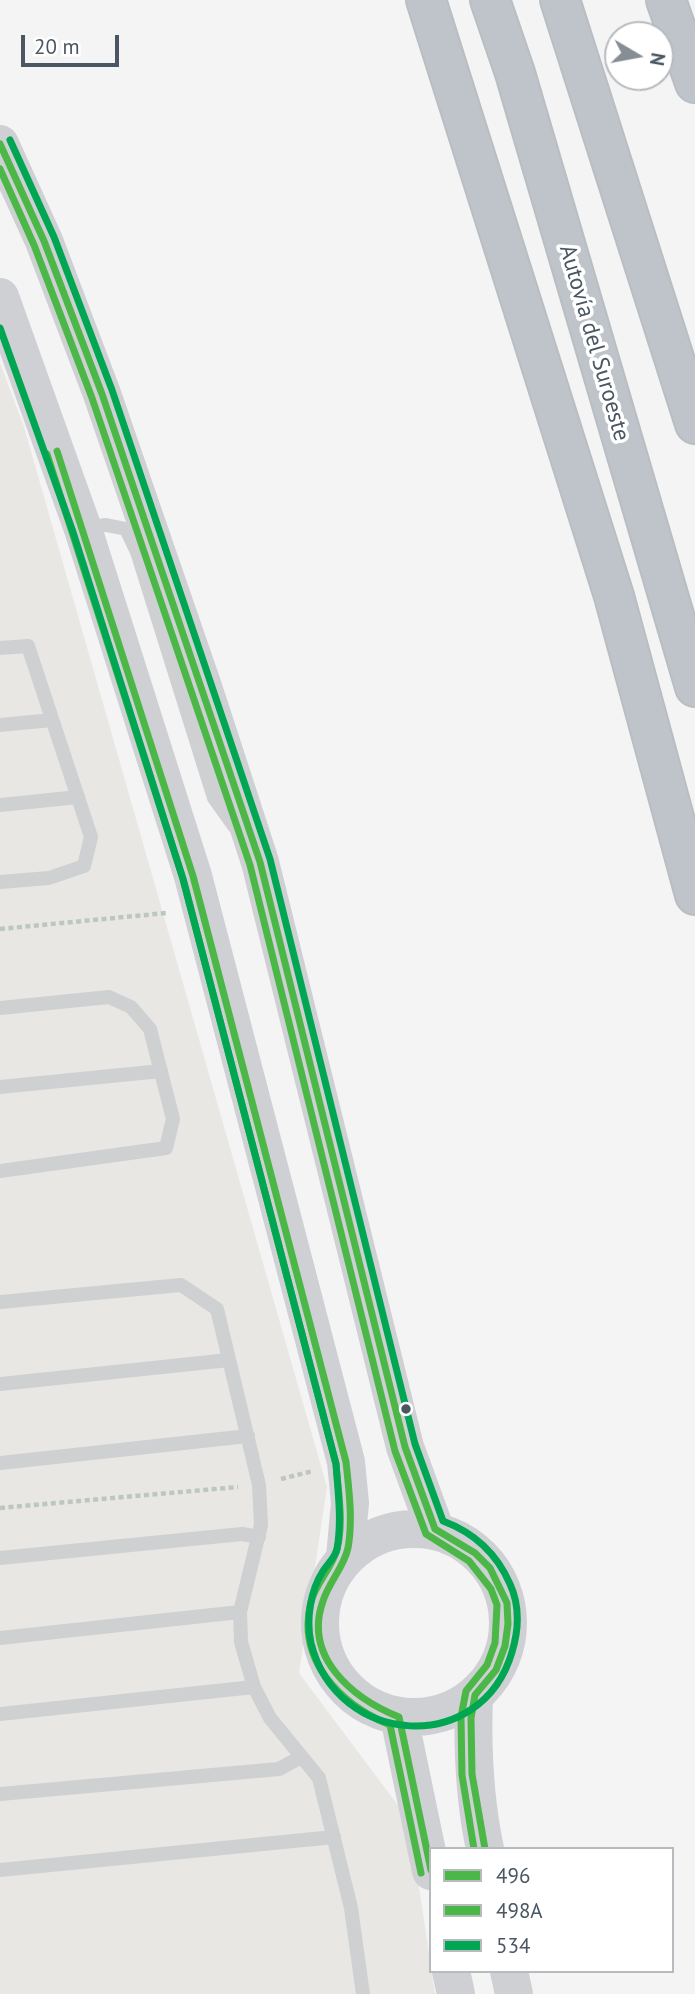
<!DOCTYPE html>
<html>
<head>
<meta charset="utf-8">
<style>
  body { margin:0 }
  #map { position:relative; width:695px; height:1994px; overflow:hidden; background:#f4f4f4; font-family:"PT Sans",sans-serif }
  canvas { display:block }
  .legend { position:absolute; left:429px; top:1847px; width:245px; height:126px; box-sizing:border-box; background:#fff; border:2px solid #b7bbc0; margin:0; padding:9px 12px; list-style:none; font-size:21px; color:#4a5661 }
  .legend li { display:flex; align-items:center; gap:14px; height:35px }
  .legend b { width:35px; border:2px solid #b7bbc0 }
  .north { position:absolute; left:604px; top:21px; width:70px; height:70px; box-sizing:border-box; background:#fff; border:2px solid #b7bbc0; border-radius:50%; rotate:100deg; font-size:19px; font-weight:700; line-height:28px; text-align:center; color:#4a5661 }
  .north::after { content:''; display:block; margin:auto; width:24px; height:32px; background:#868d94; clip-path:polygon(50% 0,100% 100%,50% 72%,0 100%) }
  .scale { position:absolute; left:21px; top:35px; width:98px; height:32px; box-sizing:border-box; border:4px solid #4a5661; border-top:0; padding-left:9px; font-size:21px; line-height:24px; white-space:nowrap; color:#4a5661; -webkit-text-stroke:5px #fff; paint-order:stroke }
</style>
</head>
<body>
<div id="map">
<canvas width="695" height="1994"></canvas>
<ul class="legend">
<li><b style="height:9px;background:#4ab747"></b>496</li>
<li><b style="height:9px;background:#4ab747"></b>498A</li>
<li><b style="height:9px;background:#00a651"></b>534</li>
</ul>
<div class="north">N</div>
<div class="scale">20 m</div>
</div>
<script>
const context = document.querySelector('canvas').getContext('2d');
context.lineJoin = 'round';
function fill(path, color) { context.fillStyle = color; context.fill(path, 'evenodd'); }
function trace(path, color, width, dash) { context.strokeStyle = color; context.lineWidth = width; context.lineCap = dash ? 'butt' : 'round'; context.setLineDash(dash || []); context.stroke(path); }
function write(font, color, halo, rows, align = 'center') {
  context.font = font + ' "PT Sans",sans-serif'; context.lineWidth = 7; context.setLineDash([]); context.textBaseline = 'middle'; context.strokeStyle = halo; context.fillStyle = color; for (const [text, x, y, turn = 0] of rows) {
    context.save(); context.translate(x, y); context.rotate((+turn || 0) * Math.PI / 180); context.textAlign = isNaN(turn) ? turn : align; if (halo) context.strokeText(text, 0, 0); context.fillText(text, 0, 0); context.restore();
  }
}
const commercial = new Path2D(`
  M0,363L24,427L327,1487L299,1673L409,1820L435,1994H0Z`);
const path = new Path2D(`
  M0,929L166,913
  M281,1479L313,1471
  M0,1508L238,1487`);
const lane = new Path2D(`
  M84,528L106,525L126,529L137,552L214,798L234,826
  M0,648L28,646L91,837L84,866L49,878L0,882
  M0,725L52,720
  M0,805L78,797
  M0,1008L109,997L131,1007L150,1029L173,1119L166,1148L0,1171
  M0,1087L161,1071
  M0,1302L181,1285L217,1309L259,1485L261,1525L240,1612L241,1642L254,1687L270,1718L319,1778L351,1908L363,1994
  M0,1384L229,1360
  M0,1463L248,1436
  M0,1558L242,1534L259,1537
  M0,1638L240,1612
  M0,1714L254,1687
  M0,1794L279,1769L301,1757
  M0,1870L334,1837`);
const secondary = new Path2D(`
  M0,144L44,241L102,394L203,687L260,862L405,1447L435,1529
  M0,297L83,529L193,876L346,1462L350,1503L345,1557
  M320 1623a94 94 0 1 1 188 0a94 94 0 1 1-188 0Z
  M474,1696C472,1749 474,1797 485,1849
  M399,1717L431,1871
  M451,1971L456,1994
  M509,1971L514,1994`);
const highway = new Path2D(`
  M426,0L614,596L695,895
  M490,0L515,73L695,687
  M560,0L695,424
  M666,0L695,83`);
const bus1 = new Path2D(`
  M0,144L44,241L102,394L260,862L405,1447L435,1529L475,1553L490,1568L507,1603L508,1624L505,1646L496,1670L475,1695L471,1718L472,1774L485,1849
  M57,451L193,876L346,1462C349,1490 353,1520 348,1548C344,1567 329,1582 323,1601C303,1657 352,1698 399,1717L431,1870`);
const bus2 = new Path2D(`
  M0,169L34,245L92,398L250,865L395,1451L426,1534L469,1561L491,1589L497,1605L495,1643L487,1665L466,1691L461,1717L462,1775L474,1849
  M47,454L183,879L336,1464C338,1491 344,1522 337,1549C332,1568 316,1583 311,1602C296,1660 340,1704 390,1725L421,1873`);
const bus3 = new Path2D(`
  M0,328L73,532L183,879L336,1464C338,1491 342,1521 337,1549C335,1558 328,1563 323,1571C310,1591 306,1620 311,1643C337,1748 482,1756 512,1652C519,1629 520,1606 510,1584C497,1554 475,1533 443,1521L415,1444L270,859L112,390L54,237L10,140`);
const markers = [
  [406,1409,6,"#4a5661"]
];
const streetNames = [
  ["Autovía del Suroeste",594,343,74]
];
fill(commercial, '#e8e7e3');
trace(highway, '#b9bec3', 42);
trace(path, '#bcc7c4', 4.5, [5, 3.5]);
trace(lane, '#ced0d2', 14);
trace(secondary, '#ced0d4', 38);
trace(highway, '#bec4c9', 38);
trace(bus1, '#4ab747', 7);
trace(bus2, '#4ab747', 7);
trace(bus3, '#00a651', 7);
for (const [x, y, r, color] of markers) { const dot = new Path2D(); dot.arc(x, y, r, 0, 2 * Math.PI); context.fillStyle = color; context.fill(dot); trace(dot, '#fff', 2.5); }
write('23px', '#4a5661', '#fff', streetNames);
</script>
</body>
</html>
